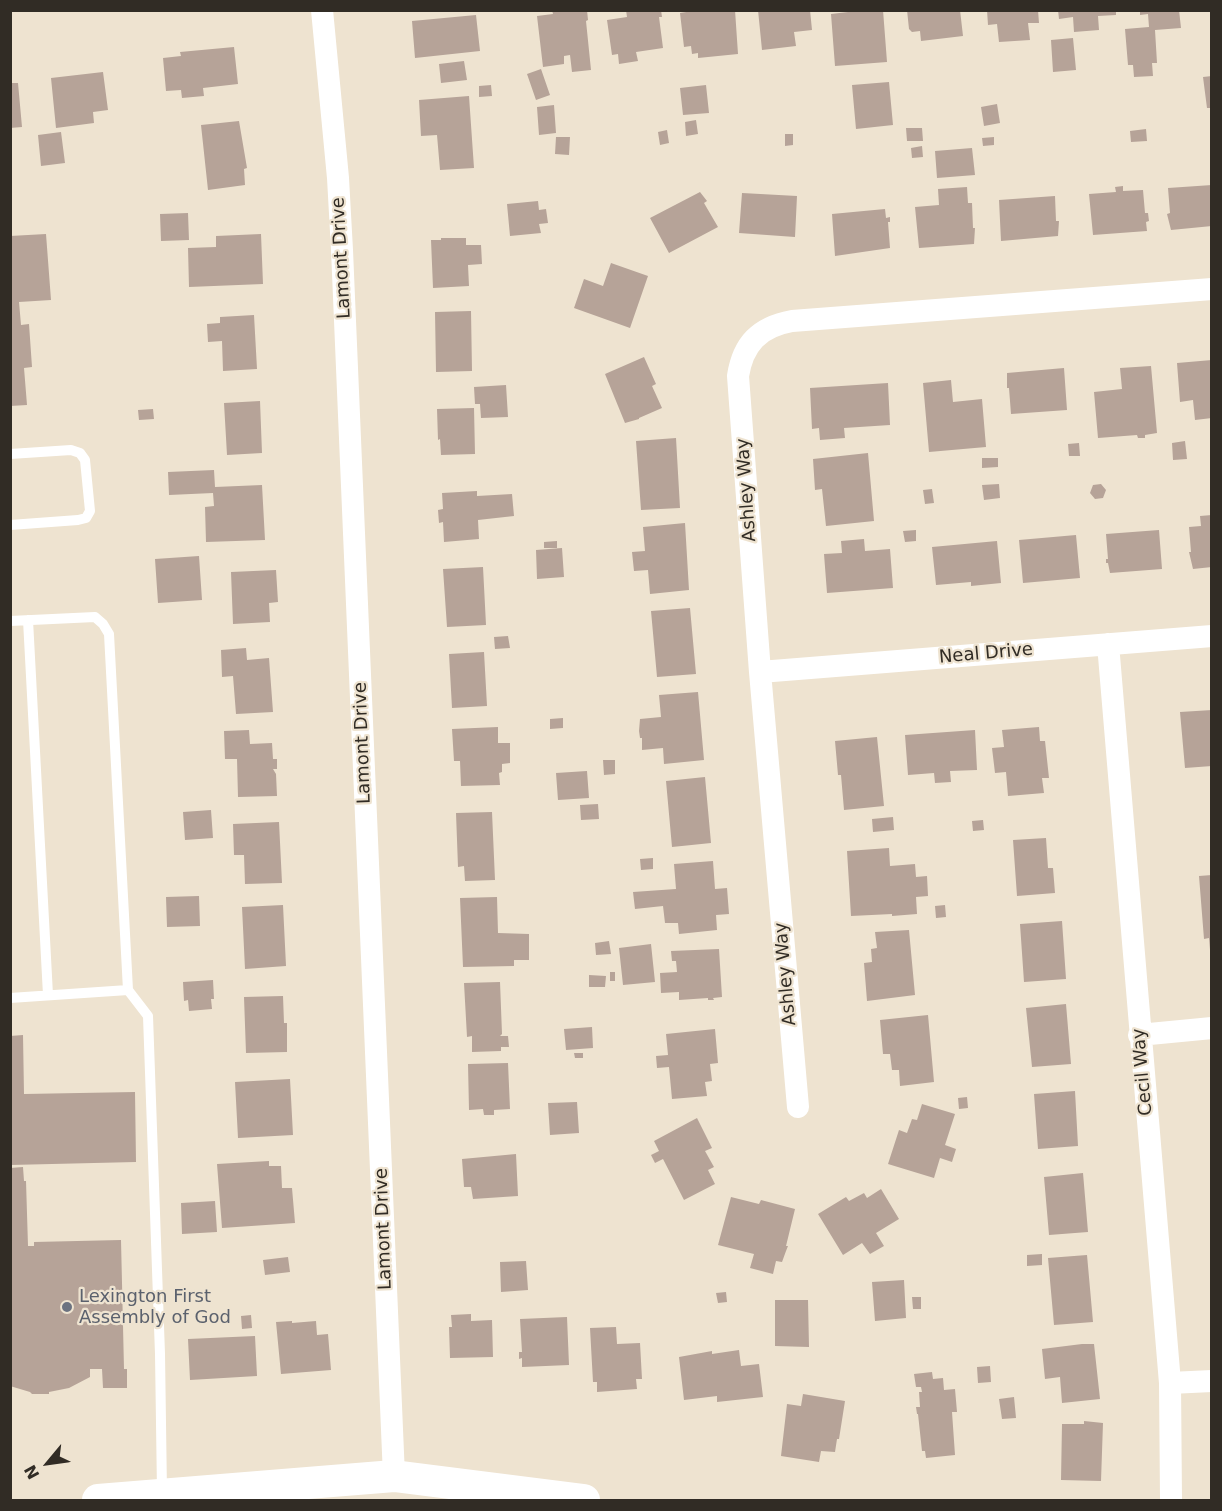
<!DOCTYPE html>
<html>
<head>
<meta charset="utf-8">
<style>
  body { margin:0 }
  #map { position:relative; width:1222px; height:1511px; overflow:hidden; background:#eee3d0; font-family:"DejaVu Sans",sans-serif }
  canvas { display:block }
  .frame { position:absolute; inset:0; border:12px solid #312c25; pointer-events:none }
  .north { position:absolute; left:18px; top:1433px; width:60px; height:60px; -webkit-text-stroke:4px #eee3d0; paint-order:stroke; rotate:241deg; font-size:16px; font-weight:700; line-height:24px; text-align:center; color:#312c25 }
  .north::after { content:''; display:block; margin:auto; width:21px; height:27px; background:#312c25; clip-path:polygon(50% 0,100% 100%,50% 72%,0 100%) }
</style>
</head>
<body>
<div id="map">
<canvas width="1222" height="1511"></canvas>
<div class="frame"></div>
<div class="north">N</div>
</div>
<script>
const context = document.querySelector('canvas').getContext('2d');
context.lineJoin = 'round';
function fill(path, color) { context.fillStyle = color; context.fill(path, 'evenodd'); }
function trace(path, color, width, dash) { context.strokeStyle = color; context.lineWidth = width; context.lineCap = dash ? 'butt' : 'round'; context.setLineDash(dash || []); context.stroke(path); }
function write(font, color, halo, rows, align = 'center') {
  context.font = font + ' "DejaVu Sans",sans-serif'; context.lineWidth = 4.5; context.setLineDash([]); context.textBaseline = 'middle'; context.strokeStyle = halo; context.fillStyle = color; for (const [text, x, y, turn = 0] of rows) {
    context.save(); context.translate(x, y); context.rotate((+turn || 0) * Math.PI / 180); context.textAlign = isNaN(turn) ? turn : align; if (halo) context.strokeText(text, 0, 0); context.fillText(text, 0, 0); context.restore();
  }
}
const building = new Path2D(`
  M552,10H587L588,20L586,21L591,70L572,72L570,55L564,56V64L543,67L537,16L553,14Z
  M626,10H661L662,17H659L663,48L636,52L638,61L619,64L618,54L612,55L607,20L627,17Z
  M699,10H735L738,54L698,58V53L692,54L691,46L684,47L680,13Z
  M758,10H810L812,30L794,32L796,46L762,50Z
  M848,10H883L887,62L835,66L831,14L848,12Z
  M907,10H960L963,36L921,41L920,31L912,32L909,29Z
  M987,10H1038L1039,23H1028L1030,40L999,42L997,24L988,25Z
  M1058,10H1116V15L1098,16L1099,30L1074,32L1073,17L1059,19Z
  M1140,10H1179L1181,28L1155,30L1157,63H1152L1153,76L1134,77L1133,65H1128L1125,29L1149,27L1148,14L1140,15Z
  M476,15L480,51L415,58L412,21Z
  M1073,38L1076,70L1053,72L1051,40Z
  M234,47L238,84L203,88L204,96L182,98L181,90L166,91L163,58L181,56L180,52Z
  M464,61L467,80L441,83L439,64Z
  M541,69L550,95L536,100L527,74Z
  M103,72L108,110L93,112L94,123L56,128L51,78Z
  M1212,76V108H1207L1203,77Z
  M889,82L893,125L856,129L852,85Z
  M10,83H18L22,127L10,128Z
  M491,85L492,96L479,97V86Z
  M706,85L709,113L683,115L680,88Z
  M469,96L474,168L440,170L437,135L421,136L419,100Z
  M997,104L1000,123L984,126L981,107Z
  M554,105L556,133L539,135L537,107Z
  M696,120L698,134L686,136L685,122Z
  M239,121L247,168L244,169L245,185L208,190L201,125Z
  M906,128H922L923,141H907Z
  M1146,129L1147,141L1131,142L1130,131Z
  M667,130L669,143L660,145L658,132Z
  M61,132L65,163L41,166L38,135Z
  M785,134H793V145L785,146Z
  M556,137H570L569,155L555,154Z
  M994,137V145L983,146L982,138Z
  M922,146L923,157L912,158L911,148Z
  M972,148L975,175L937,178L935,151Z
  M1212,185V226L1171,230L1167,214L1170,213L1168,188Z
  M1123,186V191L1143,190L1145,213H1148L1149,221L1146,222L1147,231L1093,235L1089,194L1116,192L1115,187Z
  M967,187L968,203H972L973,228H975L974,244L919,248L915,207L939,205L938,189Z
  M700,192L707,201L704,203L718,227L669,253L650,218Z
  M742,193L797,196L795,237L739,233Z
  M1055,196L1056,221H1059L1058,236L1001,241L999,200Z
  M538,201L539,210L546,209L548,223L539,224L541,233L510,236L507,204Z
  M885,209L886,218L890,217V222H888L890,248L835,256L832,214Z
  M188,213L189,240L161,241L160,214Z
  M46,234L51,300L19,302L21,325L29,324L32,367L24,368L27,405L10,406V236Z
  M261,234L263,284L189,287L188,248L216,247V236Z
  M441,238H466V245H481L482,264L468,265L469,286L433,288L431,240H441Z
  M611,263L648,276L630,328L574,308L584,279L603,286Z
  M471,311L472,371L436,372L435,312Z
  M254,315L257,369L223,371L222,341L208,342L207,324L220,323V317Z
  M644,357L656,384L652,386L662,408L639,418V419L625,423L605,374Z
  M1212,360V418L1195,420L1193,400L1180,402L1177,363Z
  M1151,366L1157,433L1145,435V438H1138L1137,435L1098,438L1094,392L1122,389L1120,368Z
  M1064,368L1067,410L1011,414L1009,388H1007V373Z
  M951,380L953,402L982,399L986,447L929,452L923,383Z
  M888,383L890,425L844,428L845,438L820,440L819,428L812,429L810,388Z
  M506,385L508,417L481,418L480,404H475L474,387Z
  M260,401L262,453L227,455L224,403Z
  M474,408L475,454L441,455L440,439L438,440L437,409Z
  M153,409L154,419L139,420L138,410Z
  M676,438L680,508L641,510L636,441Z
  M1185,441L1187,459L1173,460L1172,443Z
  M1079,443L1080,456H1069L1068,444Z
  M868,453L874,521L826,526L822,489L815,490L813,459Z
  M982,458H998V467L982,468Z
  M214,470L215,487L262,485L265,540L206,542L205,507L214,506L213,493L169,495L168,472Z
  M999,484L1000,498L984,500L982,485Z
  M1101,484L1106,490L1103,498L1095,499L1090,493L1093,485Z
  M932,489L934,503L925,504L923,490Z
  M477,491V496L512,494L514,516L478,520L479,539L444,542L443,522L439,523L438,510L443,509L442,493Z
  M1212,515V567L1193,569L1189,552H1191L1189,527L1201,526L1200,516Z
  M685,523L689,590L650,594L648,570L634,571L632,552L645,551L643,527Z
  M916,530V541L905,542L903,531Z
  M1159,530L1162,569L1110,573L1108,563H1106V559H1108L1106,534Z
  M1076,535L1080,578L1023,583L1019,540Z
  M864,539L865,551L890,549L893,588L827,593L824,554L842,553L841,541Z
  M557,541V548H544V542Z
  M997,541L1001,583L971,586V582L936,585L932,547Z
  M562,548L564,577L537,579L536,550Z
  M199,556L202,600L158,603L155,559Z
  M483,567L486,625L447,627L443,569Z
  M276,570L278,602L269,603L270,622L233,624L231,572Z
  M690,608L696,674L657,677L651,611Z
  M508,636L510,648L495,649L494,637Z
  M246,648L247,660L269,658L273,712L236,714L233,676L222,677L221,650Z
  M484,652L487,706L452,708L449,654Z
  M698,692L704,760L664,764L663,748L642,750V738H640L639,731L640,719L661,717L659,695Z
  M1212,710V766L1185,768L1180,712Z
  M563,718V728L550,729V719Z
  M498,727V743H510V763L502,764V772L499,773L500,785L461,786L460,761H454L452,729Z
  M1039,727L1040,741H1045L1049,778H1042L1044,793L1008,796L1006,772L995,773L992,748L1004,747L1002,730Z
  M249,730L250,744L272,743L273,759H277V769H273L276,774L277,796L238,797L237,759H225L224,731Z
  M975,730L977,770L950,771L951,782L935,783L934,773L908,775L905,735Z
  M877,737L884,806L844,810L841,775H838L835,741Z
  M603,760H615V774L604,775Z
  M587,771L589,798L558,800L556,773Z
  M705,777L711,843L672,847L666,781Z
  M598,804L599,819L581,820L580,805Z
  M211,810L213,838L185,840L183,812Z
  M492,812L495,880L465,881L464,866L458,867L456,813Z
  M893,817L894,830L873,832L872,819Z
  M983,820L984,830L973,831L972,821Z
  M279,822L282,883L245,884L244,855H234L233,824Z
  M1046,838L1048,868H1053L1055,893L1017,896L1013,840Z
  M889,848L890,866L915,864L916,877L927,876L928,896L916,897L917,914L892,916V914L851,916L847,851Z
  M653,858V869L641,870L640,859Z
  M713,861L715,889L727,888L729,914L716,915L717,930L679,934L678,923H665L663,906L635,909L633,892L676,889L674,864Z
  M1212,875V950H1210L1209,938L1204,939L1199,876Z
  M199,896L200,926L167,927L166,897Z
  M497,897L498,933L529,934V960H514V966L463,967L460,898Z
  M283,905L286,966L245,969L242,907Z
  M945,905L946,917L936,918L935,906Z
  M1062,921L1066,979L1024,982L1020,924Z
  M909,930L915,995L867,1001L864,963L872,962L871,949L877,948L875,932Z
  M609,941L611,954L596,955L595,943Z
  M651,944L655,982L623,985L619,948Z
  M719,949L722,997L713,998L714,1000H708V998L679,1000V992L661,993L660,973L677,972L676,961H672L671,951Z
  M610,972H615V981H610Z
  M589,975L606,976L605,987H589Z
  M213,980L214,999H211L212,1009L189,1011L188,1000L184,1001L183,982Z
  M500,982L502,1034L500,1036H508L509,1047H501V1051L472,1052V1036L467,1037L464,983Z
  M283,996L284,1023H287V1052L246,1053L244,997Z
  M1066,1004L1071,1064L1032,1067L1026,1008Z
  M928,1015L934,1082L900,1086L899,1070H892L890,1054H883L880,1020Z
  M592,1027L593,1048L566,1050L564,1029Z
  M715,1029L718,1063L710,1064L712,1081L705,1082L707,1096L672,1099L669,1067L657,1068L656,1056L668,1055L666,1034Z
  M23,1035L24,1094L135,1092L136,1162L10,1165V1036Z
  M574,1053H583V1058H575Z
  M508,1063L510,1109L494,1110V1115H484L483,1109L469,1110L468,1064Z
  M290,1079L293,1135L238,1138L235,1082Z
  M1075,1091L1078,1146L1038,1149L1034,1094Z
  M967,1097L968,1108L959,1109L958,1098Z
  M577,1102L579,1133L550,1135L548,1103Z
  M922,1104L955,1114L945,1145L956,1149L952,1162L940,1158L934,1178L888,1164L899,1130L907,1133L912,1119L917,1120Z
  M697,1118L712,1148L705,1151L714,1167L708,1170L715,1184L684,1200L663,1159L655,1163L651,1155L659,1151L654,1141Z
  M516,1154L518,1196L473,1199L471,1187H464L462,1159Z
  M269,1161V1166H281L282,1188H292L295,1223L222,1228L217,1164Z
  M23,1167L24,1181H26L28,1246H34V1242L121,1240L124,1369H127V1388H103L102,1369H90V1377L69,1388L49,1392V1394H32L30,1392L10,1386V1168Z
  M1083,1173L1088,1232L1049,1235L1044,1177Z
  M881,1189L899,1219L876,1233L884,1246L870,1254L862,1243L843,1255L818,1214L846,1197L849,1201L864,1193L867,1198Z
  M731,1197L759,1204L761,1200L795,1209L786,1246H788L786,1251L782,1262L776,1261L773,1274L750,1268L754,1254L718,1245Z
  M215,1201L217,1232L182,1234L181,1203Z
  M1042,1254V1265L1027,1266V1255Z
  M1087,1255L1093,1322L1054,1325L1048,1258Z
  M288,1257L290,1272L265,1275L263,1260Z
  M526,1261L528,1290L501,1292L500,1262Z
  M904,1280L906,1318L875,1321L872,1282Z
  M726,1292L727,1302L718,1303L716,1293Z
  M912,1297H921V1309H913Z
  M775,1300H808L809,1347L775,1346Z
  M471,1314V1321L492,1320L493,1357L450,1358L449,1327H452L451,1315Z
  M251,1315L252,1328L242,1329L241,1316Z
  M567,1317L569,1365L522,1367V1358L519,1359V1352H522L520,1319Z
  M292,1321V1323L316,1321L317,1335L328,1334L331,1370L281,1374L276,1322Z
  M616,1327L617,1344L640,1343L642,1379H636L637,1389L597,1392V1382H593L590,1328Z
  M255,1336L257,1376L190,1380L188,1339Z
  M1082,1344H1094L1100,1399L1062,1403L1060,1377L1045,1379L1042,1349Z
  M739,1350L741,1366L759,1364L763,1397L717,1402V1396L684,1400L679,1357L712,1351V1354Z
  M990,1366L991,1382L978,1383L977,1367Z
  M932,1372L933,1379L943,1378L944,1390L955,1389L957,1412H952L955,1455L926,1458L925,1451H922L918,1414H917L916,1407H920L919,1392H922L921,1387H916L914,1374Z
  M803,1394L845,1401L839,1439H837L835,1452L821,1451L819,1462L781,1456L787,1404L801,1406Z
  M1014,1397L1016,1418L1002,1419L999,1399Z
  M1084,1421L1103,1423L1101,1481L1061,1480L1062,1424H1084Z`);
const service = new Path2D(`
  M10,454L71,450L80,453L85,460L90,511L86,518L78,520L10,525
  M28,620L48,995
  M10,621L95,617L103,624L109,634L128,990L10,998
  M128,990L148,1016L160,1354L162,1492`);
const minor = new Path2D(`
  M322,10L338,178L342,250L394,1476
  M1108,644L1170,1383L1171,1500
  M760,672L1212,636
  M1139,1035L1212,1028
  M798,1107L760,672L738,376C743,344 759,327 792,321L1212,289
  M1170,1383L1212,1381`);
const secondary = new Path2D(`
  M98,1500L394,1476L584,1500`);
const markers = [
  [67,1307,6,"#6b7280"]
];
const streetNames = [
  ["Lamont Drive",342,258,-93],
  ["Ashley Way",747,490,-94],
  ["Neal Drive",986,654,-5],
  ["Lamont Drive",363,743,-92],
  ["Ashley Way",786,974,-95],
  ["Cecil Way",1143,1072,-95],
  ["Lamont Drive",384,1229,-92]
];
const worshipNames = [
  ["Lexington First",79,1297],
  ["Assembly of God",79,1318]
];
fill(building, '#b6a398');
trace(service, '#fff', 10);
trace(minor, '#fff', 22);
trace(secondary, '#fff', 32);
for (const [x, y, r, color] of markers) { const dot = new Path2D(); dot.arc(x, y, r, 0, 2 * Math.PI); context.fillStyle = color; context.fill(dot); trace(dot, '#eee3d0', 2); }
write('18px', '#312c25', '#eee3d0', streetNames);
write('18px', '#5b616d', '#eee3d0', worshipNames, 'left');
</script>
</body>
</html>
